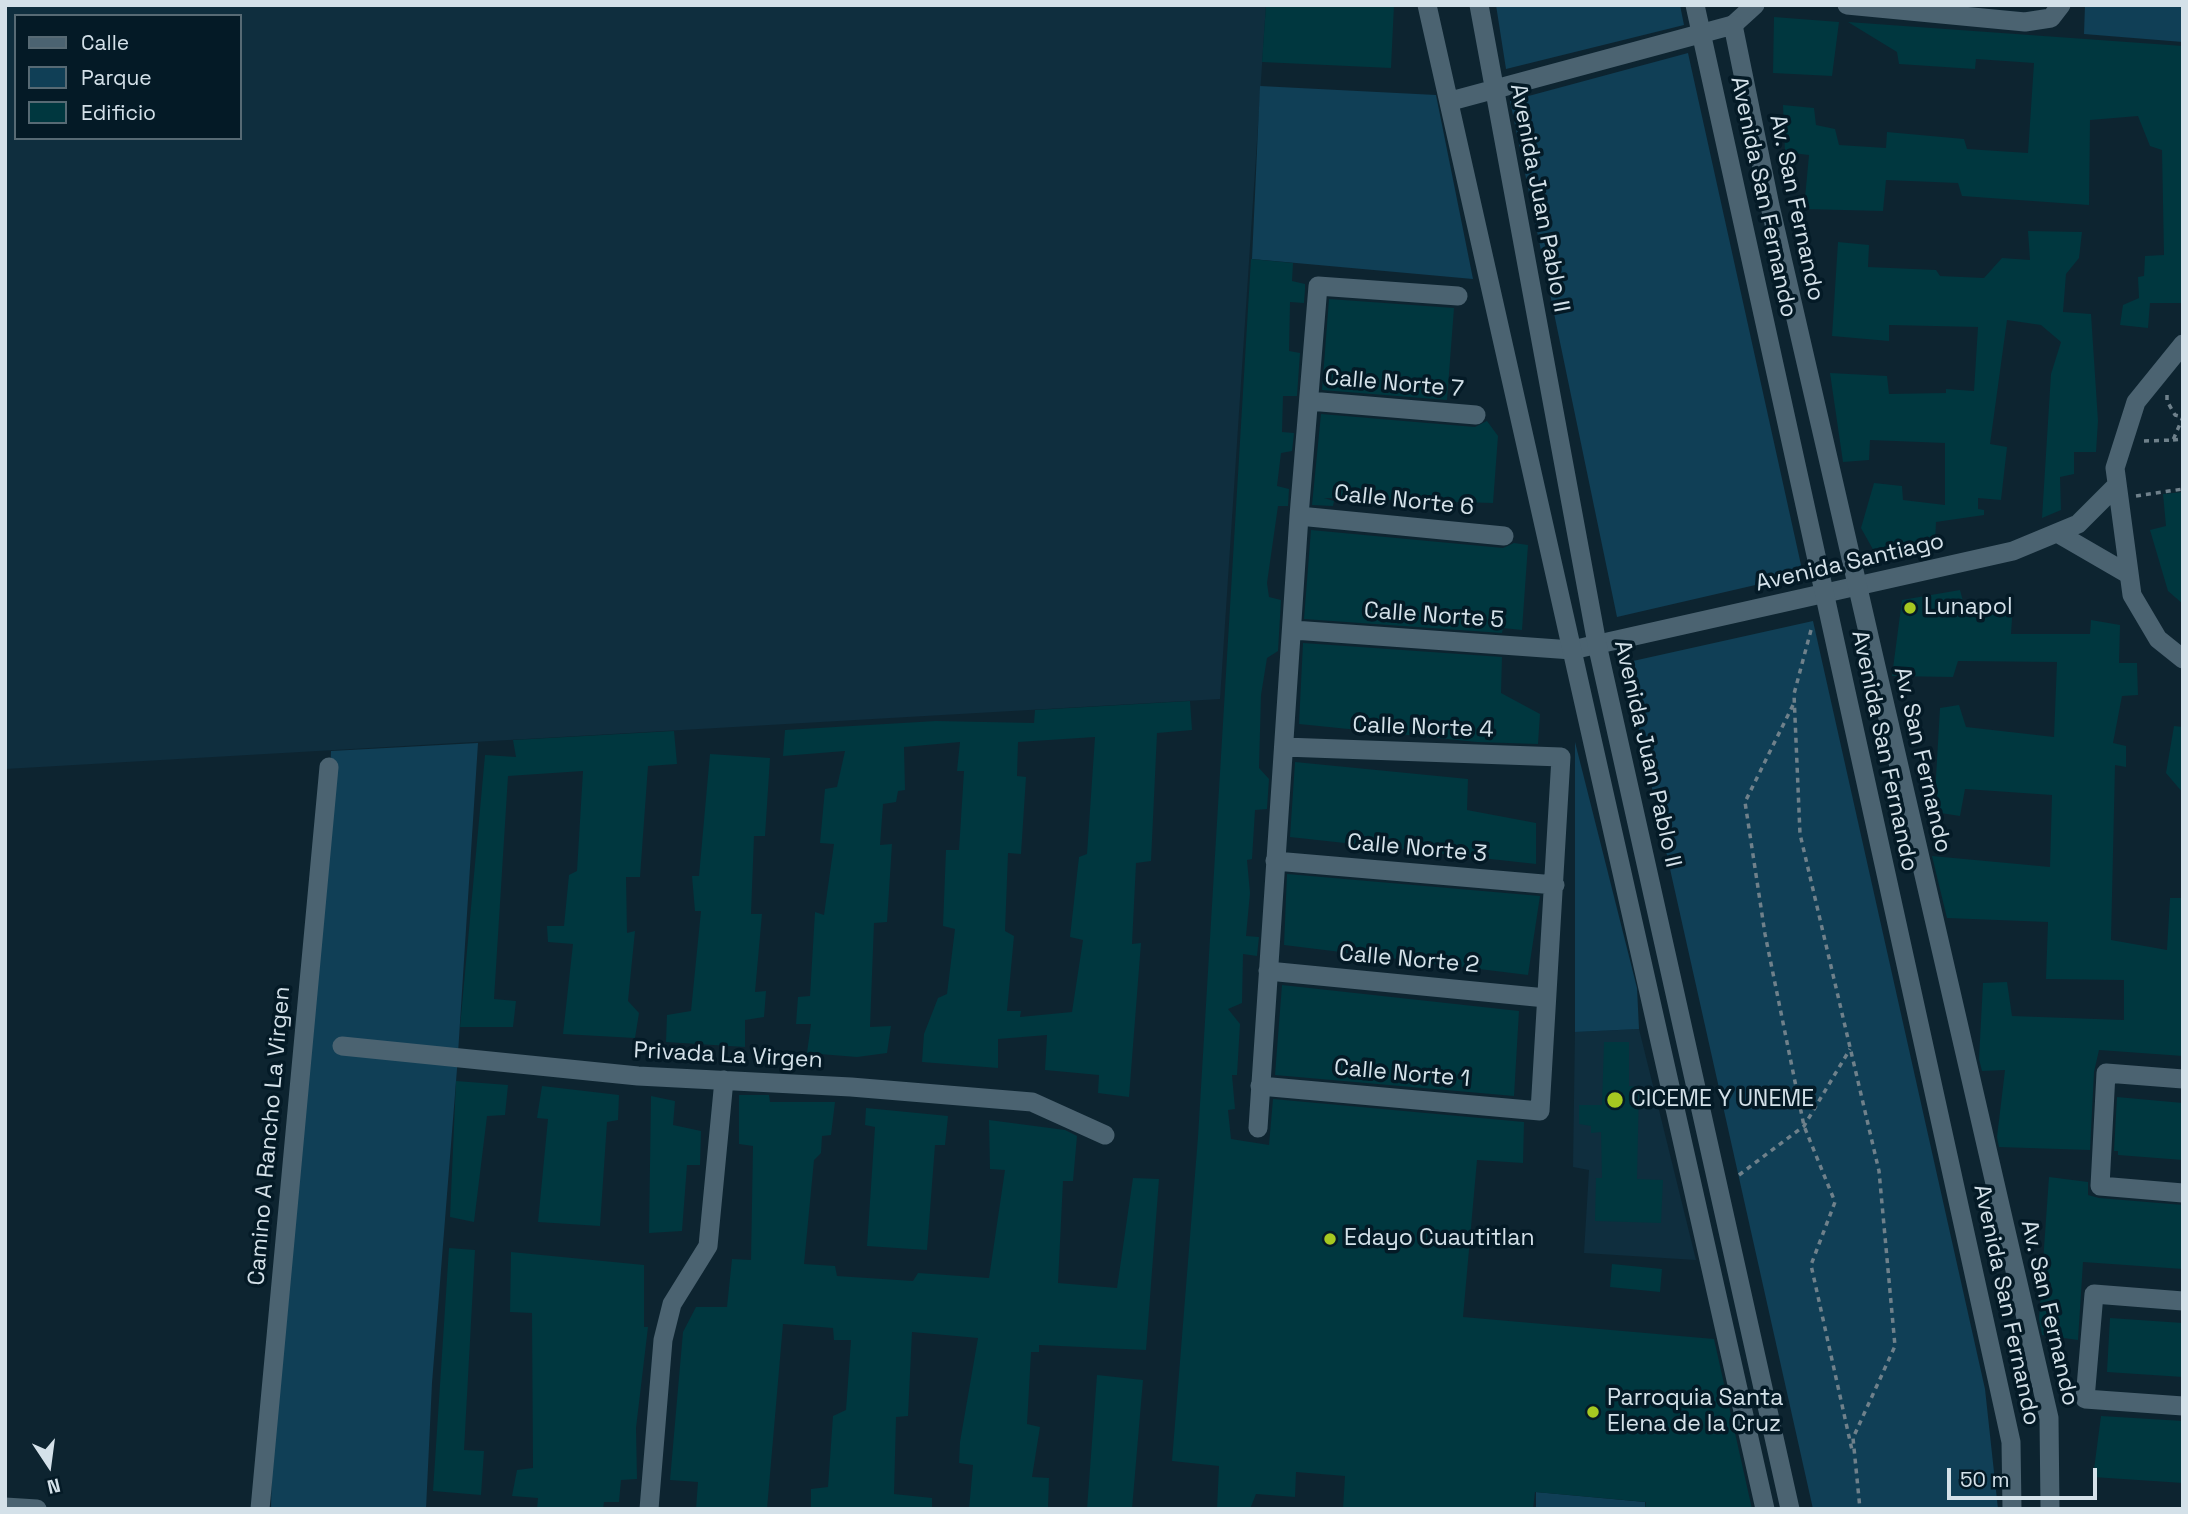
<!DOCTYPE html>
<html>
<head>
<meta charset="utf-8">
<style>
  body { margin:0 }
  #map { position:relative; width:2188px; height:1514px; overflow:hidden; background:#0d2430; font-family:"Space Grotesk",sans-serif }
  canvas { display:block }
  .frame { position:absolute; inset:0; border:7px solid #d4e1e9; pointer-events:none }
  .legend { position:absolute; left:14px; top:14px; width:228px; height:126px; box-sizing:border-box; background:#041a26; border:2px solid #576a74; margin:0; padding:9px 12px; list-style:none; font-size:21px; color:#d4e1e9 }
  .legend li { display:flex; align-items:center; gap:14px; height:35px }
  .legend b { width:35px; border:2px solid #576a74 }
  .north { position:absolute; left:14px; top:1430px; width:70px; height:70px; -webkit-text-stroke:5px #041a26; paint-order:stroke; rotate:167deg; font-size:19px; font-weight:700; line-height:28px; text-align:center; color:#d4e1e9 }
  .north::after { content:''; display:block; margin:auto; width:24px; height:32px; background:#d4e1e9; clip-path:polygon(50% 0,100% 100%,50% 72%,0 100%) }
  .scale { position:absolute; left:1947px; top:1468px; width:150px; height:32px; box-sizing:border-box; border:4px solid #d4e1e9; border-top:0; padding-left:9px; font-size:21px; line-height:24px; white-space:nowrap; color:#d4e1e9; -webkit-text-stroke:5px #041a26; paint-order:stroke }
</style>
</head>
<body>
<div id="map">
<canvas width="2188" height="1514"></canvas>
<div class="frame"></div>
<ul class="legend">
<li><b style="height:9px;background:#4b6371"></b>Calle</li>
<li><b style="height:19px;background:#103f56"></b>Parque</li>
<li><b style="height:19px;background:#00373f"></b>Edificio</li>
</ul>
<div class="north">N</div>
<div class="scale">50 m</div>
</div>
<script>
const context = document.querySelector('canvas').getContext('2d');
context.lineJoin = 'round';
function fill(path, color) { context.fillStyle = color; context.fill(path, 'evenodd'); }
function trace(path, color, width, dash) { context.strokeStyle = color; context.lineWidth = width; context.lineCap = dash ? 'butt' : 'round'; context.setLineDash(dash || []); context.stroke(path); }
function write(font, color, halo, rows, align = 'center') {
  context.font = font + ' "Space Grotesk",sans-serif'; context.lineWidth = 7; context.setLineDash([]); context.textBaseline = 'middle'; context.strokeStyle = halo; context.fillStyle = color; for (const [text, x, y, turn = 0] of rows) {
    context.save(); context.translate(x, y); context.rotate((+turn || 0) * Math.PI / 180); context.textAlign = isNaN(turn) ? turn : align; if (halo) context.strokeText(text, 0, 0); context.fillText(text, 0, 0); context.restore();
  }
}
const built = new Path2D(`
  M5,5H1266L1220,699L5,769ZM16,16H240V138H16Z
  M1639,1029L1696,1260L1584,1253L1589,1170L1573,1167L1575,1032Z`);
const green = new Path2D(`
  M1496,5H1680L1684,25L1506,69Z
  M2085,5H2183V42L2084,34Z
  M1688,53L1803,574L1617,617L1510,101Z
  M1260,86L1436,95L1473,279L1252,259Z
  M1813,621L1985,1389L1998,1509H1813L1624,663Z
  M1575,742L1637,988L1639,1029L1575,1032Z
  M478,743L457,1069L432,1383L426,1509H271L273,1402L330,786L331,751Z
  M1536,1492L1645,1502V1509H1536Z`);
const building = new Path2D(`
  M1266,5H1394L1391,68L1262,62Z
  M1774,17L1839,22L1832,76L1773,73Z
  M1848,22L2183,46L2181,303H2150L2148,328L2120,325L2123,305L2139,298L2138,277L2144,276L2145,256L2164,255L2162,150L2150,146L2138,116L2090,120L2089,205L1962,196L1958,183L1886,180L1883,211L1804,209L1809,155L1785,152L1783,105L1814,108L1816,125L1835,129L1839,145L1886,148L1887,132L1964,139L1967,149L2028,153L2034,63L1976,59L1975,69L1899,64L1897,52Z
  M2028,231L2082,232L2079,258L2066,274L2063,312L2091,314L2098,421L2096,452H2074V474L2060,477L2061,510L2042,518L2051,374L2061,342L2041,325L2007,320L1990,444L2007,447L2001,500L1978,498V509L1984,510V515L1936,522L1935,543L1875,553L1861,528L1874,483L1902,486L1903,500L1945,505V443L1870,440L1869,460L1843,462L1830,373L1887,376L1889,394L1946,393V389L1974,391L1978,327L1889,325V341L1832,336L1838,242L1869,245L1868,267L1936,270L1940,276L1984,278L2002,258L2030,260Z
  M1251,259L1293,263L1292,281L1305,284V289L1304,303L1290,302L1289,351L1300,353L1297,396H1283L1282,432L1294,433L1292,451L1281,453L1277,486L1289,489L1288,506H1278L1267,583L1269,597L1281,600L1278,651L1267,658L1261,695L1259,768L1269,779L1267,809L1255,810L1252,859L1247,860L1250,893L1246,936L1259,937L1257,956L1243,954L1242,1003L1228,1009L1240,1024L1237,1075H1232L1235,1109L1228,1110L1231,1139L1269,1145L1273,1099L1524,1122L1523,1163L1477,1160L1463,1317L1714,1339L1752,1509H1645L1646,1502L1535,1492L1533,1509H1343L1345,1476L1296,1472L1295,1497L1256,1494L1250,1509H1217L1219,1466L1172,1461L1198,1137Z
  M1329,299L1454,308L1447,400L1322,390Z
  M1321,414L1475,427L1487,421L1498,436L1493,503L1324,498L1334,501L1333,506L1312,505Z
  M2183,492V604L2168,591L2150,530L2166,526L2163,494Z
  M1311,530L1503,548L1514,543L1528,545L1522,630L1503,628L1502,633L1304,619Z
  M1960,590L1963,601L2013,604L2011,634H2090L2091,620L2120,625L2119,663H2137L2138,695L2122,696L2113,743L2126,746V767L2115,765L2111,940L2167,950L2170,898H2183V1056L2099,1050L2094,1072L2090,1150L1999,1147L1997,1137L2005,1070L1982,1071L1979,1059L1983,983L2007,982L2012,1016L2124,1020V980L2046,979L2048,922L1947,918L1932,856L2050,867L2052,795L1965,789L1960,816L1934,812L1940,708L1959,705L1966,727L2054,737L2057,662L1958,661L1953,677L1892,676L1902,600Z
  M1303,643L1502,657L1501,693L1540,714L1538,744L1477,742L1299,724Z
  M1190,701L1192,730L1157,733L1151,861L1136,863L1132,944L1141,943L1129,1097L1098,1093L1099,1075L1045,1070L1047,1035L998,1039V1068L922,1062L924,1034L938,998L947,994L955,929L943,926L946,850H959L964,771H957L960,742L904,747L905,790L898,791L896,802L883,804L880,845L892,844L887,922L874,923L870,1027L891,1026L887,1053L857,1057L807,1053L811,1024H796L798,997L810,996L815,912L824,915L834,844L820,843L825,789L837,787L845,751L783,756L785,730L936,721L1034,723L1035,710ZM1095,737L1087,854L1079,857L1070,937L1083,940L1072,1012L1020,1017L1021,1011H1007L1014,936L1005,931L1008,853L1021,854L1026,777L1017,776L1018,742Z
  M2174,726L2183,727V793L2166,773Z
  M674,731L677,764L648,766L640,877H626L627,933L635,931L628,1001L639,1013L635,1038L563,1034L573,944L548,942L547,926H564L569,875L577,871L583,771L508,776L494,999L516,1001L513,1027H460L485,755L516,757L513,740Z
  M710,754L770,758L765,836H754L751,914H762L755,992L766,991L764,1017L745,1020V1047L666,1042L667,1015L691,1011L701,911H695L692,876H699Z
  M1295,762L1468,779L1467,810L1536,823V864L1290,837Z
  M1287,874L1540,896L1528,975L1284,945Z
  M1282,985L1519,1011L1514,1096L1275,1075Z
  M1604,1042H1629V1086L1639,1087L1637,1179L1663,1180L1661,1223L1595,1221L1596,1178H1602L1601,1132L1591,1133V1126L1579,1124V1105H1602Z
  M456,1081L508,1085L505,1115L487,1116L474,1222L450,1217Z
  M542,1086L619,1095L618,1120L607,1122L600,1226L538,1222L548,1119L537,1118Z
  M739,1095H769L770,1102H835L831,1135L822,1136L821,1153L814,1160L804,1264L835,1266L837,1276L913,1281L918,1273L989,1278L1005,1170L990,1169L989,1120L1065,1130L1077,1136L1073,1181H1063L1058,1283L1117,1288L1133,1178L1159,1179L1146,1350L1039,1345V1352H1031L1027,1424L1040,1427L1032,1477L1049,1478L1048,1507L969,1509L973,1465L959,1463L960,1442L978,1338L912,1332L908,1416L896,1417L894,1494L932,1498V1509H811V1489L828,1487L833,1416L846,1410L851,1340H834L833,1328L783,1324L767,1509H696L698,1482L670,1480L683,1332L696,1307H727L732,1259L751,1260L753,1146L739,1144Z
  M651,1096L675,1101L673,1125L701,1131L700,1165H687L682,1231L649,1233Z
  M2117,1097L2183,1103V1160L2118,1155V1151H2114Z
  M866,1108L948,1116L945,1145H935L927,1250L867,1246L875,1127L865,1125Z
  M2049,1177L2088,1182V1195L2099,1198L2183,1205V1269L2083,1262L2078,1340L2042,1335L2039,1319Z
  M449,1248L475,1250L464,1450L484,1451L481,1495L433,1491Z
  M511,1252L644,1265V1327H648L636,1428L637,1479L621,1480L619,1502H604L603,1509H537L538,1498L512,1496L517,1470L533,1468L532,1313L510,1312Z
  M1612,1264L1662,1269L1660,1292L1610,1287Z
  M2110,1318L2183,1323V1377L2107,1372Z
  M1097,1375L1143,1380L1132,1509H1087Z
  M2101,1416L2183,1421V1483L2093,1477Z`);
const path = new Path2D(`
  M2167,395V401L2175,415L2183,417
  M2173,440L2183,439
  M2144,441L2173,440L2183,417
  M2136,496L2183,489
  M1811,630L1794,694L1800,834L1879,1171L1895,1346L1853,1438L1860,1509
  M1793,705L1745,802L1765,934L1804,1126L1835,1202L1811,1265L1852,1450
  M1739,1175L1804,1126L1850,1049`);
const minor = new Path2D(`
  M1847,5L2025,22L2051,18L2061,5
  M1733,25L1755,5
  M2183,344L2136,402L2115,468L2132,595L2158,639L2183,659
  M1309,401L1476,415
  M1299,516L1504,536
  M2059,534L2128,574
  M1293,630L1572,650L2013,551L2078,524L2115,487
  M1275,861L1555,885
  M1268,971L1546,998
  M342,1046L638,1076L851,1087L1032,1102L1105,1135
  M2183,1079L2106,1073L2100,1186L2183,1193
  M1260,1086L1540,1111L1561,757L1284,747
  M1258,1128L1299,516L1318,286L1458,296
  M2183,1301L2094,1294L2085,1399L2183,1406
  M260,1509L329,767
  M649,1509L663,1340L672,1304L708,1246L724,1080`);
const tertiary = new Path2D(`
  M1427,5L1765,1509
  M1479,5L1597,644L1790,1509
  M1695,5L2011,1442L2012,1509
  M1451,101L1733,25L1770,206L2049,1418L2050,1509`);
const secondary = new Path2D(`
  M5,1507L37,1509`);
const markers = [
  [1910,608,7,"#a6c821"],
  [1615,1100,9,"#a6c821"],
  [1330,1239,7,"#a6c821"],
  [1593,1412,7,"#a6c821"]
];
const streetNames = [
  ["Avenida San Fernando",1763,197,78],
  ["Avenida Juan Pablo II",1539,198,79],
  ["Av. San Fernando",1796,208,78],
  ["Calle Norte 7",1394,384,5],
  ["Calle Norte 6",1404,501,6],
  ["Avenida Santiago",1850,563,-13],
  ["Calle Norte 5",1434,616,4],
  ["Calle Norte 4",1423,728,2],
  ["Avenida San Fernando",1884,751,78],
  ["Avenida Juan Pablo II",1647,754,77],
  ["Av. San Fernando",1922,760,77],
  ["Calle Norte 3",1417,849,5],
  ["Calle Norte 2",1409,960,5],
  ["Privada La Virgen",728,1056,3],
  ["Calle Norte 1",1402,1074,5],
  ["Camino A Rancho La Virgen",270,1136,-85],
  ["Avenida San Fernando",2006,1305,78],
  ["Av. San Fernando",2049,1313,77]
];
const poiNames = [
  ["Lunapol",1924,608],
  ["CICEME Y UNEME",1631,1100],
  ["Edayo Cuautitlan",1344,1239],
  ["Parroquia Santa",1607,1399],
  ["Elena de la Cruz",1607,1425]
];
fill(built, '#0f2e3e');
fill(green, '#103f56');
fill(building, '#00373f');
trace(path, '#6f818b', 3.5, [5, 5]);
trace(minor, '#4b6371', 19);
trace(tertiary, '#4b6371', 19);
trace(secondary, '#4b6371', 19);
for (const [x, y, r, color] of markers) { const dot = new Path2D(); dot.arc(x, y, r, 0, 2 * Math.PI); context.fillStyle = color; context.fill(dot); trace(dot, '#041a26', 2.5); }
write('23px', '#d4e1e9', '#041a26', streetNames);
write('23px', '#d4e1e9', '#041a26', poiNames, 'left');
</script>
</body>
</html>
